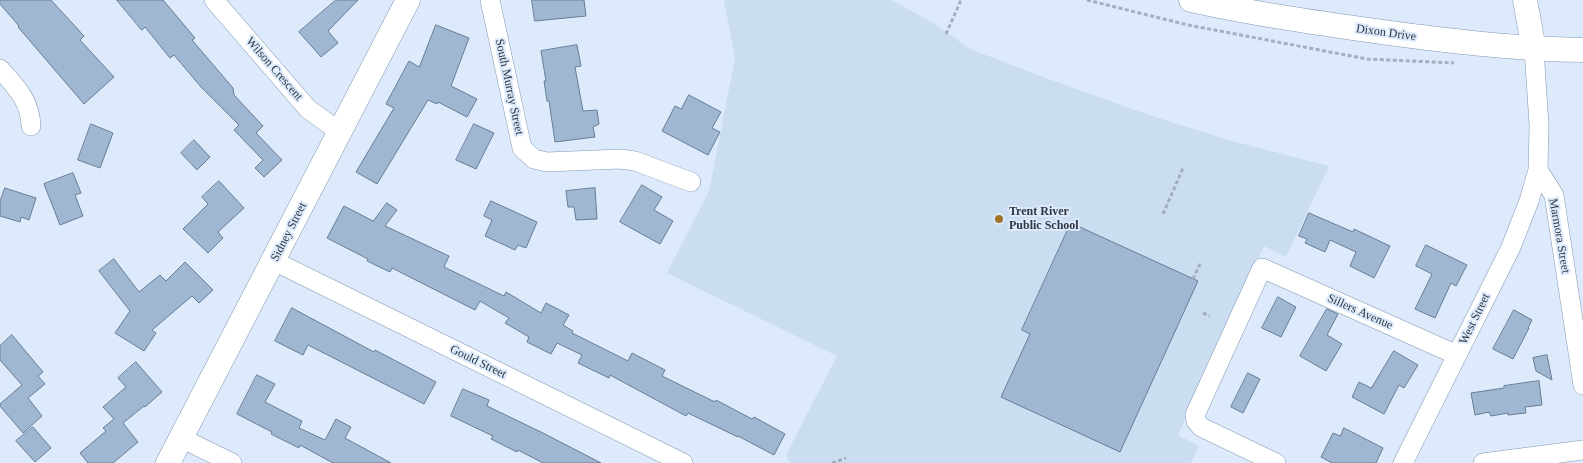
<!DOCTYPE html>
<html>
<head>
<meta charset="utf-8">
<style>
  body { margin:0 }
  canvas { display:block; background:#dceafb }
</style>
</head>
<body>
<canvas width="1583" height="463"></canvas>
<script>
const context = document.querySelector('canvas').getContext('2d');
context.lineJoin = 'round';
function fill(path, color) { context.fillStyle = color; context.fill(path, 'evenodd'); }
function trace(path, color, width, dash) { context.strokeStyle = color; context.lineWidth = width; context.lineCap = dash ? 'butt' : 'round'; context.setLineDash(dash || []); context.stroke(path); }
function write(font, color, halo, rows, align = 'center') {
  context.font = font + ' Georgia,serif'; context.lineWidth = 4; context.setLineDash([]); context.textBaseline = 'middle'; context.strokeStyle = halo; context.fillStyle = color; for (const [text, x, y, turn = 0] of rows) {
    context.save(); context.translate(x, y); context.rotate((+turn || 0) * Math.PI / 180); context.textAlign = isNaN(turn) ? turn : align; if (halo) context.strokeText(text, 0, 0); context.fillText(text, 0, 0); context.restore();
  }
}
const built = new Path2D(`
  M724,0H892L938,26L970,49L1043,77L1149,115L1228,140L1329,166L1286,257L1264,246L1178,435L1199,446L1191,463H790L786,455L837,356L667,273L709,191L735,58Z`);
const building = new Path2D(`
  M0,0H51L84,36L80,40L114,77L84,104L18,27L19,26L0,4Z
  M117,0H163L195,38L192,40L233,88L234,95L263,126L256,133L282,160L264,177L255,168L263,160L234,130L239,125L201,87L174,55L170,58L145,27L142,30Z
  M336,0H358L328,31L338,43L321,57L299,32Z
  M532,0H584L586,16L535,21Z
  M436,25L469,38L451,86L477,99L467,117L438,102L437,104L428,100L377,184L356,172L394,108L386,104L409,61L419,67Z
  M577,45L581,66L575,67L583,111L597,110L599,124L593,127L595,137L555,142L549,101H547L544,81H546L541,51Z
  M689,95L721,112L712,128L720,132L708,155L662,131L675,106L681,109Z
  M91,124L113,133L100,168L78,160Z
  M474,124L494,133L476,169L456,160Z
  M194,140L210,157L197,170L181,153Z
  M73,173L81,193L75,195L83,216L60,225L44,184Z
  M219,181L244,208L218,232L223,238L208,253L183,229L208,204L202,197Z
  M642,185L662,197L654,210L673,221L660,244L620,222Z
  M5,188L36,198L29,220L21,217L20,222L0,216V202Z
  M595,188L597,219L576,220L574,207H568L566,191Z
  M491,201L537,222L526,248L518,245L515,250L485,236L492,220L484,216Z
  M387,203L397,210L385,226L449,256L444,267L504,296L506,292L541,313L546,303L569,315L563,325L573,331L572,333L628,361L632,353L665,370L662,376L715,402L716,400L752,419L754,417L785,434L774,455L738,436V437L688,413L686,416L610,375L609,378L578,363L582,355L557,343L551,354L527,342L529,337L505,323L509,318L480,301L475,310L392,268L390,272L367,261L368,259L327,238L344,206L373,221Z
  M1309,213L1353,232L1354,229L1390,246L1374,278L1350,266L1356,252L1330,240L1325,252L1305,243L1307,239L1299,236Z
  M1071,223L1198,281L1120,452L1001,397L1030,334L1022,330Z
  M1426,245L1467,265L1456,286L1451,283L1435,318L1415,309L1432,274L1416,266Z
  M114,259L139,292L160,275L166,281L185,262L213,290L199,303L192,296L152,330L156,333L144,351L115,333L130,311L99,271Z
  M1278,297L1296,307L1281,337L1262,328Z
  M292,308L374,352L375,350L436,382L424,404L308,345L303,355L275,341Z
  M1327,309L1338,314L1327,335L1342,344L1326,371L1300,356Z
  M1514,310L1532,320L1528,328H1529L1513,359L1493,349Z
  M12,335L43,372L38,376L45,384L28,398L42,416L23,433L0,406V404L22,385L0,360V346Z
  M1394,351L1418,365L1404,388L1399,385L1384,414L1352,397L1359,382L1371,388Z
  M1547,355L1552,380L1536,371L1533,358Z
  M136,362L162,392L145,407L144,406L123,423L138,442L113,463H88L80,453L106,431L103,428L114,419L103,407L126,387L118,378Z
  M1248,373L1260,379L1243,413L1231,407Z
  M257,375L275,384L265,402L302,421L299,428L325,440L336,419L351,427L345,438L391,463H333L300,445L299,448L271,434L272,432L237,414Z
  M1539,381L1542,405L1525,407L1526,413L1508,415V413L1491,416L1489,412L1475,415L1471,393L1504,388V386Z
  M463,389L489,400L487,406L543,433L601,463H543L518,450L517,452L491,439L493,436L451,416Z
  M33,427L51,448L35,462L16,441Z
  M1344,428L1383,448L1376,463H1332L1321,457L1333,433L1340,436Z`);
const path = new Path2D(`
  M1087,0L1188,25L1367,59L1454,63
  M946,34L961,0
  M1163,214L1183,168
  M1193,279L1200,264
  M1203,313L1210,316
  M832,463L846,458`);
const minor = new Path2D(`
  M214,0L308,109L340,132
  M490,0L522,148L534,159L547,162L620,159L635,161L691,182
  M1534,49L1539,125L1538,170L1554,195L1583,385
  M0,69C16,87 30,100 31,126
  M274,261L683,463
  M181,438L232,463
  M1276,463L1201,427L1196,421L1195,415L1262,268L1457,355
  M1403,463L1511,247L1529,201L1538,170
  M1483,463L1583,450`);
const major = new Path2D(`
  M1191,0C1254,14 1318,23 1382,32C1450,41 1514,49 1583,50
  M1525,0L1534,49
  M168,463L408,0`);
const markers = [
  [999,219,5,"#a27026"]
];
const streetNames = [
  ["Dixon Drive",1386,33,8],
  ["Wilson Crescent",274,69,49],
  ["South Murray Street",509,87,78],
  ["Sidney Street",289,232,-63],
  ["Marmora Street",1559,236,80],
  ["Sillers Avenue",1360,312,24],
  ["West Street",1475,319,-64],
  ["Gould Street",478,362,26]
];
const poiNames = [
  ["Trent River",1009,212],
  ["Public School",1009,226]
];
fill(built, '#cbddf1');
fill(building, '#a0b7d2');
trace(building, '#677d96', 1);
trace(minor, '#8198b1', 20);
trace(major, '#8198b1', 25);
trace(path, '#a2afbe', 3, [4, 2.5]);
trace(minor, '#fff', 19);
trace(major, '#fff', 24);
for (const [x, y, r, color] of markers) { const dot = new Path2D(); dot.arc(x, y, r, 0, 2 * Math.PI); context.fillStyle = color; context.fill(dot); trace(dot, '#dceafb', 2); }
write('12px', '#2d3641', '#dceafb', streetNames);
write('bold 12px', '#2d3641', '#dceafb', poiNames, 'left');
</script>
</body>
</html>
